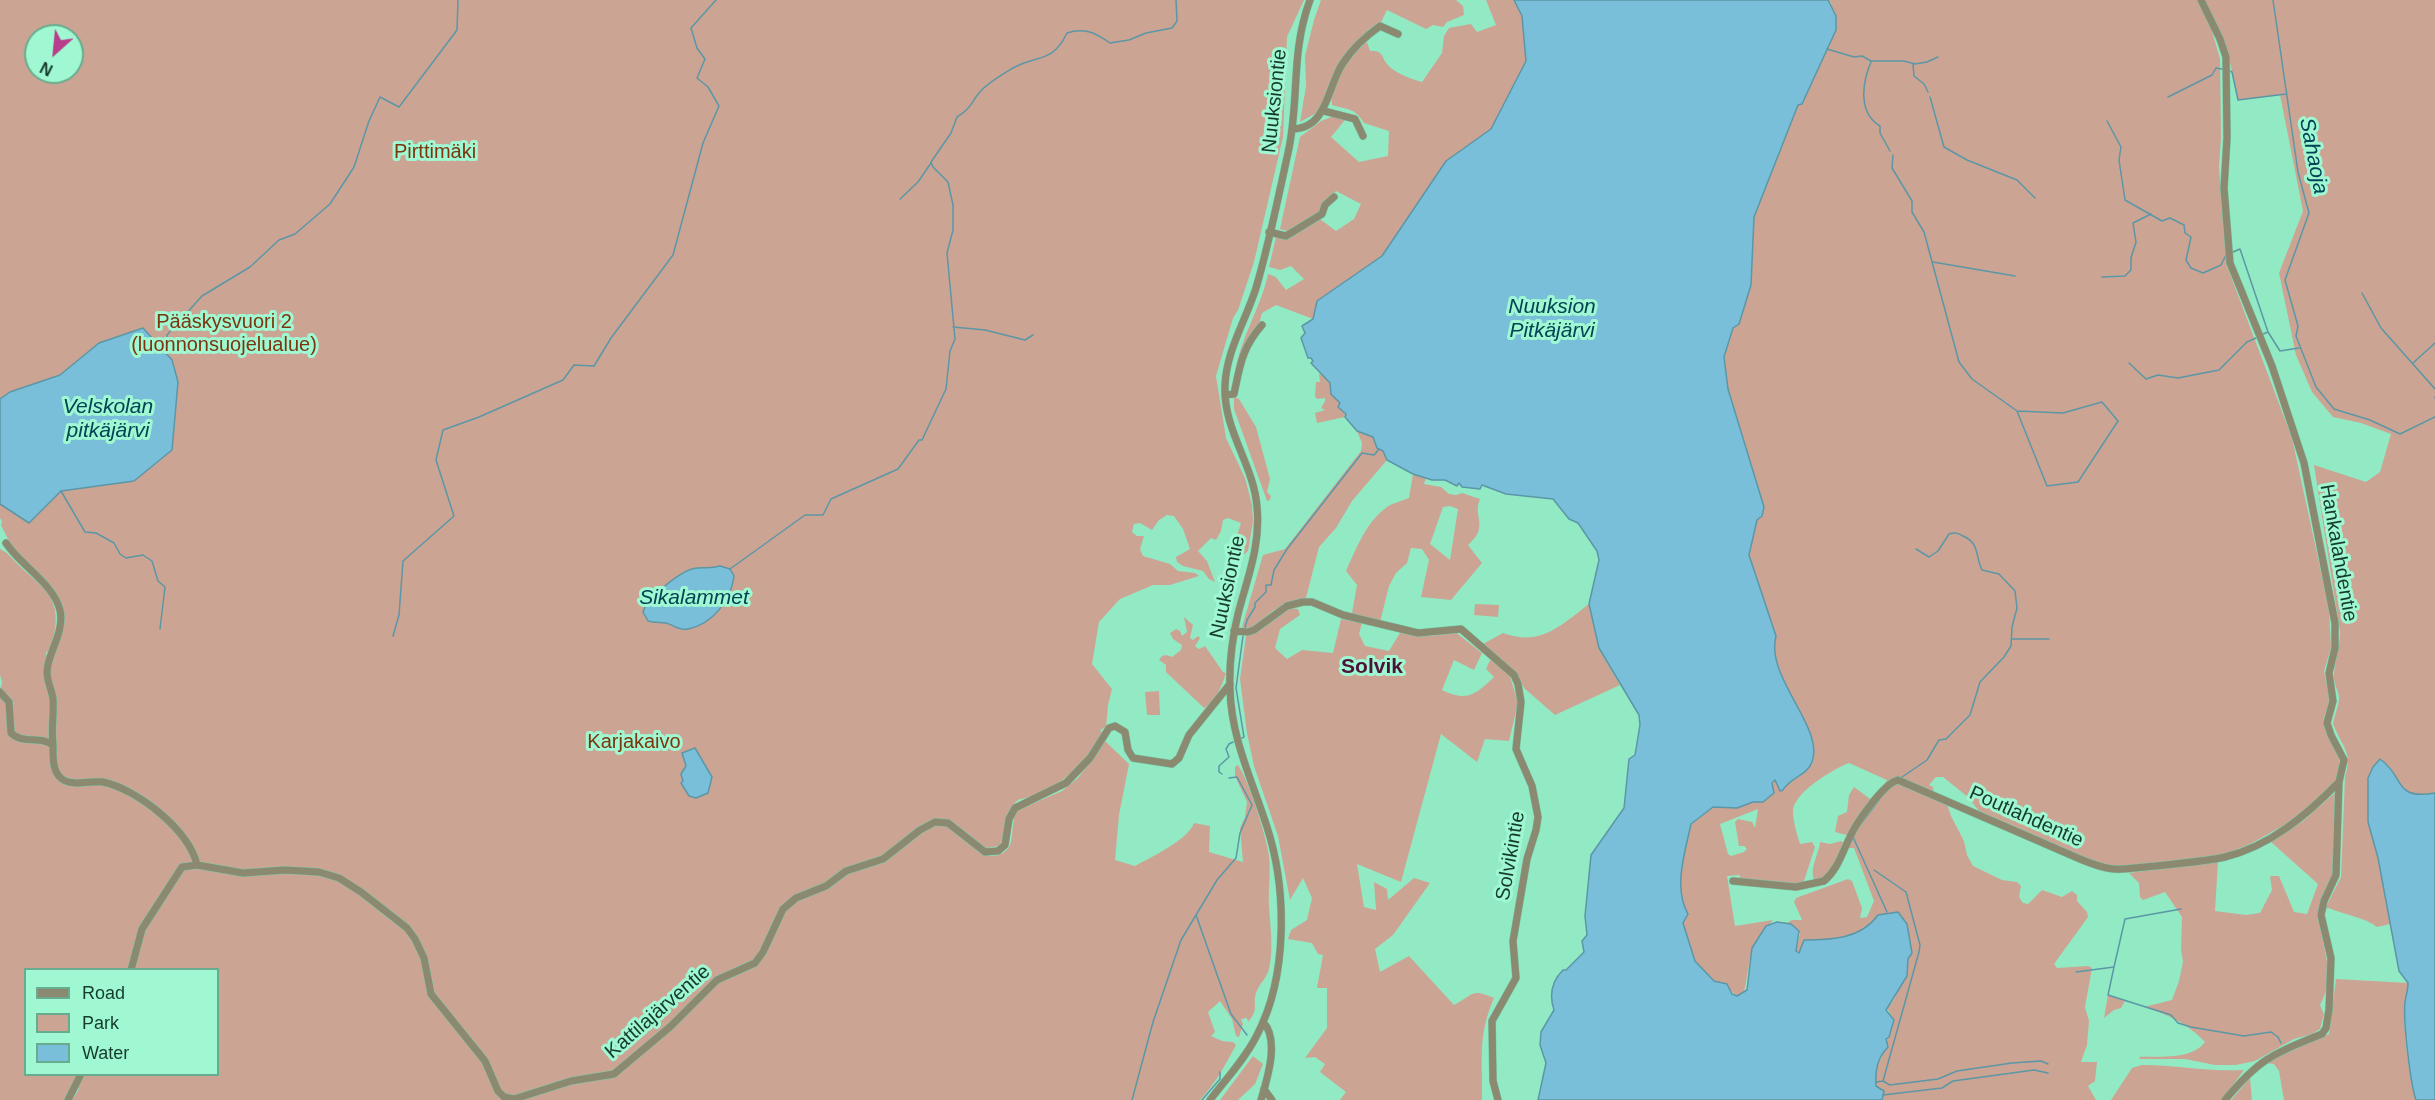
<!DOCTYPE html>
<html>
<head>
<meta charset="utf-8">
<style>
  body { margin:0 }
  #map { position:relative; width:2435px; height:1100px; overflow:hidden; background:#92eac4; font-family:Helvetica,sans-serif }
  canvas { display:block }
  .legend { position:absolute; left:24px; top:968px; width:195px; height:108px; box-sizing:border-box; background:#9ff8d1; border:2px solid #68ac8f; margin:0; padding:8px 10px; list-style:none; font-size:18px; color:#163b2d }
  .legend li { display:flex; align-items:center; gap:12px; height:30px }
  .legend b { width:30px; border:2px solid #68ac8f }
  .north { position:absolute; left:24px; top:24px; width:60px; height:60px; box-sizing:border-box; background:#9ff8d1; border:2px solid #68ac8f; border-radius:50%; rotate:207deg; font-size:16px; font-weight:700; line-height:24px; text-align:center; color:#163b2d }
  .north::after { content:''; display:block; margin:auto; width:21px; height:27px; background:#b93d8d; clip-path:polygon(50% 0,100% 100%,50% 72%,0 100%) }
</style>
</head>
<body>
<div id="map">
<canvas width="2435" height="1100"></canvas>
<ul class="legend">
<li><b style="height:8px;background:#8b8970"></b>Road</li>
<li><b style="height:16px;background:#cca493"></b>Park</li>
<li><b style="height:16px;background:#79bfda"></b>Water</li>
</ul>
<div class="north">N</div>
</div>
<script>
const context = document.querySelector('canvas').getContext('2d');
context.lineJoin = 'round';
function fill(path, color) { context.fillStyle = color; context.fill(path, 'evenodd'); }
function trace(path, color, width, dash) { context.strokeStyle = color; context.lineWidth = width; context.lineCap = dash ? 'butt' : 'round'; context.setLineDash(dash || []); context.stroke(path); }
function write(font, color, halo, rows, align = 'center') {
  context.font = font + ' Helvetica,sans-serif'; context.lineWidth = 6; context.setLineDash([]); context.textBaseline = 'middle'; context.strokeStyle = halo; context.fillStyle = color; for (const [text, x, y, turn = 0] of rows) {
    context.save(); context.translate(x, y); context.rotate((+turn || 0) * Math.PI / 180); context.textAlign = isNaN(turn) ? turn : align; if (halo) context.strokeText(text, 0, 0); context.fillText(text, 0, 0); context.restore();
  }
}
const green = new Path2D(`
  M0,0H1304L1287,37L1283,137L1254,262L1238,310L1233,318L1216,376L1226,438L1245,478L1252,505L1253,522L1248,551L1235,562V570L1230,558L1241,523L1228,518L1223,520L1221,531L1216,540L1211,538L1198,551L1207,561L1215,582L1209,579L1203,571L1183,566L1177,562L1176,557L1190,549L1183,529L1174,516L1167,515L1159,520L1152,530L1140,523L1134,524L1132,532L1137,536H1144L1140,549L1143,556L1170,564L1178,571L1195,573L1199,576L1170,585H1153L1120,599L1099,622L1092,664L1112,689L1108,705L1106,727L1100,730L1102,732C1087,760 1069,780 1040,793C1035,796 1020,799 1018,800C1001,814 1009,831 999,846L987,848L978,844L976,850C986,859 1004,858 1010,845C1013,836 1012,822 1016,811L1062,791L1078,778L1105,741L1129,764L1119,815L1115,860L1135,866C1151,857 1188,840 1194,823L1210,826L1209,852L1243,862L1240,828L1245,817L1247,802L1235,776V767L1238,765C1249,781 1266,835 1269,856C1271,873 1268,889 1269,906C1270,927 1274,947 1269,969C1267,978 1259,984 1256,993C1252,1006 1260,1008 1248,1022L1247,1018L1241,1019L1243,1024L1239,1037L1236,1036L1232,1019L1220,1001L1208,1012L1215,1032L1211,1036L1222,1041L1233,1042L1236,1045C1225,1065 1216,1083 1200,1100H72L79,1089L75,1084L68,1100H0V694L7,706L14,704L0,689L2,683L0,675V549L7,553C42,592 68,591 50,652H46L48,665L54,656L62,628L59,603L13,549L1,525L2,521L0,518V504L29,523L61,491L134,481L99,343L60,375L10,392L0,399ZM36,36H72V72H36ZM26,970H218V1074H26Z
  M1321,0H1456L1463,6L1464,15L1447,22L1443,27L1433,25L1426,29L1387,10L1381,22L1369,29L1334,72L1318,112L1300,122L1306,86L1305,56L1314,20Z
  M1486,0H1514L1522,16L1526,61L1491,129L1446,161L1382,256L1318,301L1313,319L1276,305L1262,313L1259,324L1247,340L1235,373C1240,338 1261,308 1268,274L1276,277L1286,290L1304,279L1291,266L1280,270L1269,267L1276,237L1287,240L1320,219L1336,231L1354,219L1361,204L1336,191L1322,205L1319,213L1287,231L1280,229L1300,137L1321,121L1334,116L1345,120L1331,137L1359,162L1388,156L1389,131L1364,123C1354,107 1348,110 1332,105C1329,81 1349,56 1367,42L1370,51C1383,50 1381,56 1387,64C1394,73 1411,79 1422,82L1442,53L1444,36L1449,28L1471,24L1477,32L1496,25Z
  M1828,0H2197L2210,24L2220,59L2221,138L2219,167L2227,266L2292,438L2329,609L2331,648L2324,671L2330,700L2323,721L2328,737L2340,756L2337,781L2299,817L2250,844L2226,854L2199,859L2119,867L2100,864L1979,811L1968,797L1943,777H1936L1929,785L1933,787L1934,796L1947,804L1951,816L1964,841L1967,855L1973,866L2002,880L2017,882L2021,886L2019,897L2023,903L2028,904L2042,890L2062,897L2072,891L2077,895V901L2087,912L2088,917L2054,964L2057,968L2088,966L2092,968L2085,1007L2089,1021L2087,1045L2081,1062H2097L2095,1081L2088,1086L2096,1100H1882C1882,1091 1875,1087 1875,1078C1875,1068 1879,1064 1882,1056C1886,1043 1888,1032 1894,1020L1887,1008C1902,995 1901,969 1912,953L1907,924L1898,912C1872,914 1877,924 1857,933C1843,939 1819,940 1804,940L1799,954L1796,951L1800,933L1790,924L1787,923L1792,920H1802L1794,902L1796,898L1848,879L1852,881L1862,908L1860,918L1867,917L1874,901L1854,848H1849L1847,835L1835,832L1838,816L1847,812L1849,795L1854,787L1873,801L1887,780L1849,763C1833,769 1793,793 1793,811C1793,822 1797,834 1800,844L1812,842L1815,847L1803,884L1795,883L1793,886L1739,881L1740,875L1727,876L1735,926L1773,920L1761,934L1752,948L1744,993L1737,996L1720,982C1696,980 1688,942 1683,923L1687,914C1673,888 1685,852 1691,825L1713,807L1737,808L1753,802H1763L1775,780L1780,791C1789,781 1806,775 1812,764C1827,734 1766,677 1776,636L1749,555L1757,519L1728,389L1724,357L1733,328L1751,285L1754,217L1798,105L1802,104L1836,30L1831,3ZM1758,809L1755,828L1752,822L1738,819L1735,822L1739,846H1744L1747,849L1744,852L1731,856L1728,854L1720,824Z
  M2205,0H2435V793L2416,796L2368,822L2378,858L2390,924L2377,927C2364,917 2345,915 2329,908L2325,909L2341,877L2345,777C2353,752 2342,747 2333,724C2334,715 2339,707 2339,697C2338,689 2333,683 2334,674C2335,660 2340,647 2340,632L2314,465L2366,482L2380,472L2391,434L2361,423L2333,417L2312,392L2296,355L2279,273L2303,211L2280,95L2238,100L2228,53Z
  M1319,374L1324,375L1330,383V389C1336,397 1345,407 1345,417L1317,423L1315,413L1325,410L1321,408L1325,401V398L1317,399L1315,396L1316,382H1320Z
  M1234,397L1239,399L1256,427L1270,479L1267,492L1271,496L1270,500L1267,501L1234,409Z
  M1357,431L1373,437L1377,448L1383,451L1387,460L1352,501L1336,528L1319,547L1306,598L1274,610L1253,628L1249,630L1242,627L1263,555L1285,549L1361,451L1362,443Z
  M1413,474L1426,478L1424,484L1441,487L1449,494L1456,495L1462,493L1480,499C1472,517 1490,526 1468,545L1482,563L1451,600L1421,597L1429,560L1422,549L1411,548L1407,563L1396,573L1389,586L1380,622L1352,613L1357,585L1346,571C1356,549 1366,522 1387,507C1393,503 1402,501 1409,498ZM1450,506L1458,509L1450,560L1430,544L1443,507Z
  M1475,604L1499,605L1498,617L1474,615Z
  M1589,604L1599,649L1620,685L1555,715L1524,688L1517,673L1483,644L1503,633C1541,647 1561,625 1589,604Z
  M1289,608L1298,609L1300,615L1280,629L1275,648L1287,659L1302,650L1333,653L1341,619L1362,623L1359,634L1365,646L1389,651L1400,633L1432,636L1454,631L1482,653L1474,670L1454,660L1442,690C1467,702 1475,695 1494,677L1486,669L1490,660L1509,673L1518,703L1509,741L1485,739L1477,762L1441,734L1401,882L1357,864L1364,907L1376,910L1374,882L1387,889L1388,900L1414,878L1430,883L1393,935L1375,949L1380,972L1409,956L1454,1005C1474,994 1471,988 1494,998C1477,1037 1483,1060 1482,1100H1340L1346,1092L1320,1072L1325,1064L1315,1057L1305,1058L1327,1028V988H1317L1323,955L1318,954L1312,943L1288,939L1291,930L1307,920L1312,898L1303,878L1290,900L1278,836L1254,766L1247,733L1240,679L1246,636L1256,631Z
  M1184,617L1193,625L1190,638L1193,640L1198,636L1200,638L1195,646L1199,649L1205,646L1223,672L1226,673C1222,685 1216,702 1204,708L1166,672V665L1159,660L1162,656L1166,655L1172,657L1181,650L1182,645L1173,639L1170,633L1176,629L1180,631L1182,636L1187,632Z
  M1159,691L1160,715H1147L1145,692Z
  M2337,791C2335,817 2337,844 2333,870C2331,885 2319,900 2319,915C2321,949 2338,972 2320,1005L2324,1014L2320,1029L2312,1034L2294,1039L2255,1061L2236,1065H2215L2185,1059H2140L2139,1057C2160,1056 2192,1060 2205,1042C2188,1024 2168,1014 2144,1007L2172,1000L2179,981L2183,962L2181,949L2182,917L2165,892L2143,900L2140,897L2139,883L2129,873L2218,861L2215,911L2246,915L2260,913L2272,890L2270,876H2279L2294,912L2307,914L2318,884L2271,842L2303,821Z
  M1841,841L1844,843L1830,875L1815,881C1808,870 1819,855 1820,842L1830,844Z
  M2336,979L2408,983C2408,990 2406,995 2405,1002C2402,1023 2409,1080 2416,1100H2284L2279,1071L2274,1064L2265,1063L2329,1034Z
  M2108,995L2125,1001L2121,1008L2114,1010L2104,1018Z
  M1253,1056L1263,1064L1255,1084L1238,1100H1220Z
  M2142,1065C2177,1065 2209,1072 2244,1070L2222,1100H2111L2132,1068Z
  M2250,1078L2252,1100H2231L2232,1099Z`);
const water = new Path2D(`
  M1514,0H1828L1836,16V30L1802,104L1798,105L1754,217L1751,285L1739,324L1733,328L1724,357L1728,389L1764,507L1762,516L1757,520L1749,555L1776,636C1765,678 1825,727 1812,762C1808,775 1789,778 1783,790L1780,791L1775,780L1772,783L1774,793L1763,802H1753L1737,808L1713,807L1691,824C1685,852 1673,888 1688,914L1683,923L1695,961L1714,981L1727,984L1732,994L1737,996L1747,990L1752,948L1766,926L1777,922L1791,924L1799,931L1796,951L1799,953L1804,940C1831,940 1861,939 1878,915L1898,912L1907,924L1912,953L1908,959L1907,976L1886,1010L1894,1020L1889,1037L1886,1039L1888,1047C1877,1058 1875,1071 1876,1086L1884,1091L1882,1100H1538L1546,1063L1540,1045L1541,1032L1554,1010C1549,995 1552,981 1563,970H1566L1584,952L1582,941L1587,935L1585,916L1591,855L1624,808L1629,759L1635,755L1640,725L1639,715L1599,648L1589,604L1599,560L1597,551L1578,523L1569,519L1553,499L1506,494L1482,485L1480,489L1462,487L1459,483L1457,486L1445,480H1432L1413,474L1387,460L1383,451L1377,448L1373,437L1357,431L1345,417L1346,414L1338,407L1340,403L1331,394L1330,383L1311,363L1313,361L1311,358H1308L1301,338L1305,333L1302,326L1313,319L1317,301L1382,256L1446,161L1491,129L1526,61L1522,16Z
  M143,328L172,360L178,382L172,450L134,481L61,491L29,523L0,504V399L10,392L60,375L99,343Z
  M720,566L730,569L734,576C731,600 713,624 688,629C679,631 674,625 666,623C660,622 655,623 648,621L643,612C647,598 682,569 697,568C705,567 710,569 720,566Z
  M695,748L712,777L708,793L696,798L689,796L681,783L683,781L681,774L686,766L682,753Z
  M2380,759C2406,777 2392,800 2435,793V1100H2416C2410,1082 2403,1021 2405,1002C2406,995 2408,990 2408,983L2399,971L2378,858L2368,822V778L2373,767Z`);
const stream = new Path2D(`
  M2273,0L2298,172L2309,213L2285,280L2298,326L2296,336L2316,387L2334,409L2370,420L2400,434L2435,417
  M1827,49L1854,57L1862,56L1871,61H1904L1915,64L1927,62L1938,57
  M1871,62C1862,83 1858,113 1880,126V133L1890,151
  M1913,64L1914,76L1924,84L1928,92
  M2230,71L2232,72L2238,100L2286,94
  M1930,97L1944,147L1967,160L2017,180L2035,198
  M2168,97L2212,75L2216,68L2222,69
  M2107,121L2121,147L2119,160L2125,200L2162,221L2170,218L2184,225L2185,233L2191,237L2186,260L2191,268L2203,273L2221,265L2226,255
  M1893,155L1892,168L1912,201V212L1924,232L1959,362L1972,379L2017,411L2047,486L2078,482L2118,421L2102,402L2063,413L2017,411
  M900,199L918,182L931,163
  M2233,252L2240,249L2268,332
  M1933,262L2015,276
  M2102,277L2125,276L2131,270V258L2136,242L2133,223L2151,214
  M2362,293L2381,328L2435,389
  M953,327L985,330L1025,340L1033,335
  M2263,334L2268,332L2280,351L2299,348
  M166,354L167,335L202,296L250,267L279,240L295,234L330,204L354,167L369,121L380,97L399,107L457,30L458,0
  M2129,363L2146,379L2158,375L2178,378L2219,370L2247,342L2256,338
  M2413,363L2435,343
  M2435,397V398
  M61,491L85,532L96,533L114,543L120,554L126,558L143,555L152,561L158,581L165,587L160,629
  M730,569L805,515H823L831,499L898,469L919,440H922L946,389L950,351L955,339L947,253L953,230V205L948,182L933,167L931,162L951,133L957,117C971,108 969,106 979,93C986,84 1003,74 1013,68C1038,54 1052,64 1067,33C1084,27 1096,33 1110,43L1129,40L1146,33L1172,28L1177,21L1176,0
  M1245,628L1247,620L1255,607V603L1266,592V585H1271L1274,570L1287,549L1362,453L1374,455L1379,449
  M393,636L399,615L403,561L454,516L436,460L443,430L479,417L563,380L574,365L594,366L611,338L673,255L703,143L719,106L708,87L697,78L705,59L697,48L691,28L716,0
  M2011,639H2049
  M1242,738L1244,737L1236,688L1243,636
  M1222,774L1219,772V766L1229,757L1226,749L1229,744L1233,742
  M1902,777L1927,760L1939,740L1946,739L1970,715L1980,682L2004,657L2011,646L2012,627L2017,608L2015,591L1999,574L1982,570C1975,556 1980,543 1963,536C1958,533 1955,532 1949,534L1938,551L1929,557L1916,549
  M1860,825L1879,800
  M1853,837L1887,912
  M1874,870L1906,892L1920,945L1919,952L1883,1081
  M1196,915L1231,1014L1247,1035
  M2114,967L2125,919L2181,909
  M2076,972L2114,967L2108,995L2171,1015L2178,1023L2191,1027L2244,1036L2271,1032L2278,1037L2281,1043
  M1876,1082L1883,1081L1890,1085L1938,1079L1957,1071L2012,1063L2041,1061L2048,1064
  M1883,1095L1942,1088L1953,1081L2034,1070L2048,1073
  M1132,1100L1153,1022L1181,940L1217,880L1236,858L1240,833L1252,805L1237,777L1229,778
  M1202,1100L1220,1079V1072`);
const minor = new Path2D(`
  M2201,0L2220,39L2226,57L2227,138L2224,188L2230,263L2272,366L2304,463L2335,623V648L2329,673L2333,701L2327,723L2331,735L2344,760L2339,782L2336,875L2324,901L2321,915L2331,958L2329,1010L2326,1028L2322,1034C2273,1054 2260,1058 2225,1100
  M1324,111L1355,119L1363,136
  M1292,129C1328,129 1327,86 1343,63C1352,49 1366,36 1380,26L1398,34
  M1269,232L1286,236L1322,214L1325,205L1334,197
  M1225,395L1234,394C1240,365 1242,348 1262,325
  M6,543C21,566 53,583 60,610C65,633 47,654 47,672C47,682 52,690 53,699C54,715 51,729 53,745
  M1234,631L1248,632L1254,630L1287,606L1303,602H1312L1343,615L1418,633L1461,629L1514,675L1518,684L1521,702L1516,749L1532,786L1538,817L1536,830L1527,859L1513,941L1516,978L1492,1021L1493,1081L1498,1100
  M0,692L9,702L11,733C23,745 40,735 53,745C53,756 52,772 62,779C73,787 91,780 103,782C137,789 189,830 197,865
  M1733,881L1796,887L1824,881C1838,869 1842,853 1850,837C1856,823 1884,783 1898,780L2080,859C2116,874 2119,869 2156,866C2179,863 2202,862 2225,857C2270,846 2307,815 2339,782
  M131,970L142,929L182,867L197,865L243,873L285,870L319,872L339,878L361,892L407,928L415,939L424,958L431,994L485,1061L498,1091L504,1097L514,1099L571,1081L614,1074L671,1026L717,980L755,963L763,952L783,909L796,898L826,886L846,871L883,859L920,830L935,822L948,823L985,852L998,851L1005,845L1009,819L1015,808L1066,783L1090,758L1109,728L1115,726L1125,732L1128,750L1133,758L1172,764L1179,758L1189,735L1230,684
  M1264,1089L1272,1100
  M68,1100L81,1074
  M1210,1100C1226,1079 1245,1059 1257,1035C1288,976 1287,889 1267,827C1252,780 1231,738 1230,689C1229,664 1232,639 1238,614C1247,579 1261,545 1257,507C1254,465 1223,430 1225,386C1226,351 1246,320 1256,288C1269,244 1278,198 1288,153C1300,100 1290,54 1310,0
  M1261,1100C1267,1080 1280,1039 1263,1022`);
const streetNames = [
  ["Nuuksiontie",1275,101,-84],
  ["Hankalahdentie",2338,553,80],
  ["Nuuksiontie",1228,587,-78],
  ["Poutlahdentie",2026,817,24],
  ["Solvikintie",1511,856,-80],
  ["Kattilajärventie",658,1012,-41]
];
const parkNames = [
  ["Pirttimäki",435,152],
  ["Pääskysvuori 2",224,322],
  ["(luonnonsuojelualue)",224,345],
  ["Karjakaivo",634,742]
];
const waterNames = [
  ["Sahaoja",2313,156,79],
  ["Nuuksion",1552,307],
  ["Pitkäjärvi",1552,331],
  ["Velskolan",108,407],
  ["pitkäjärvi",108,431],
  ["Sikalammet",694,598]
];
const neighbourhoodNames = [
  ["Solvik",1372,667]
];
fill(green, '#cca493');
fill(water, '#79bfda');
trace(water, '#5b97a6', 1.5);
trace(stream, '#5b97a6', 1.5);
trace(minor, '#79c7a6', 8);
trace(minor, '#8b8970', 7);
write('20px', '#163b2d', '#9ff8d1', streetNames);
write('20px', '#7c350e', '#9ff8d1', parkNames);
write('italic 21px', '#024356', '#9ff8d1', waterNames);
write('bold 21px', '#4e1239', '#9ff8d1', neighbourhoodNames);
</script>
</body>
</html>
